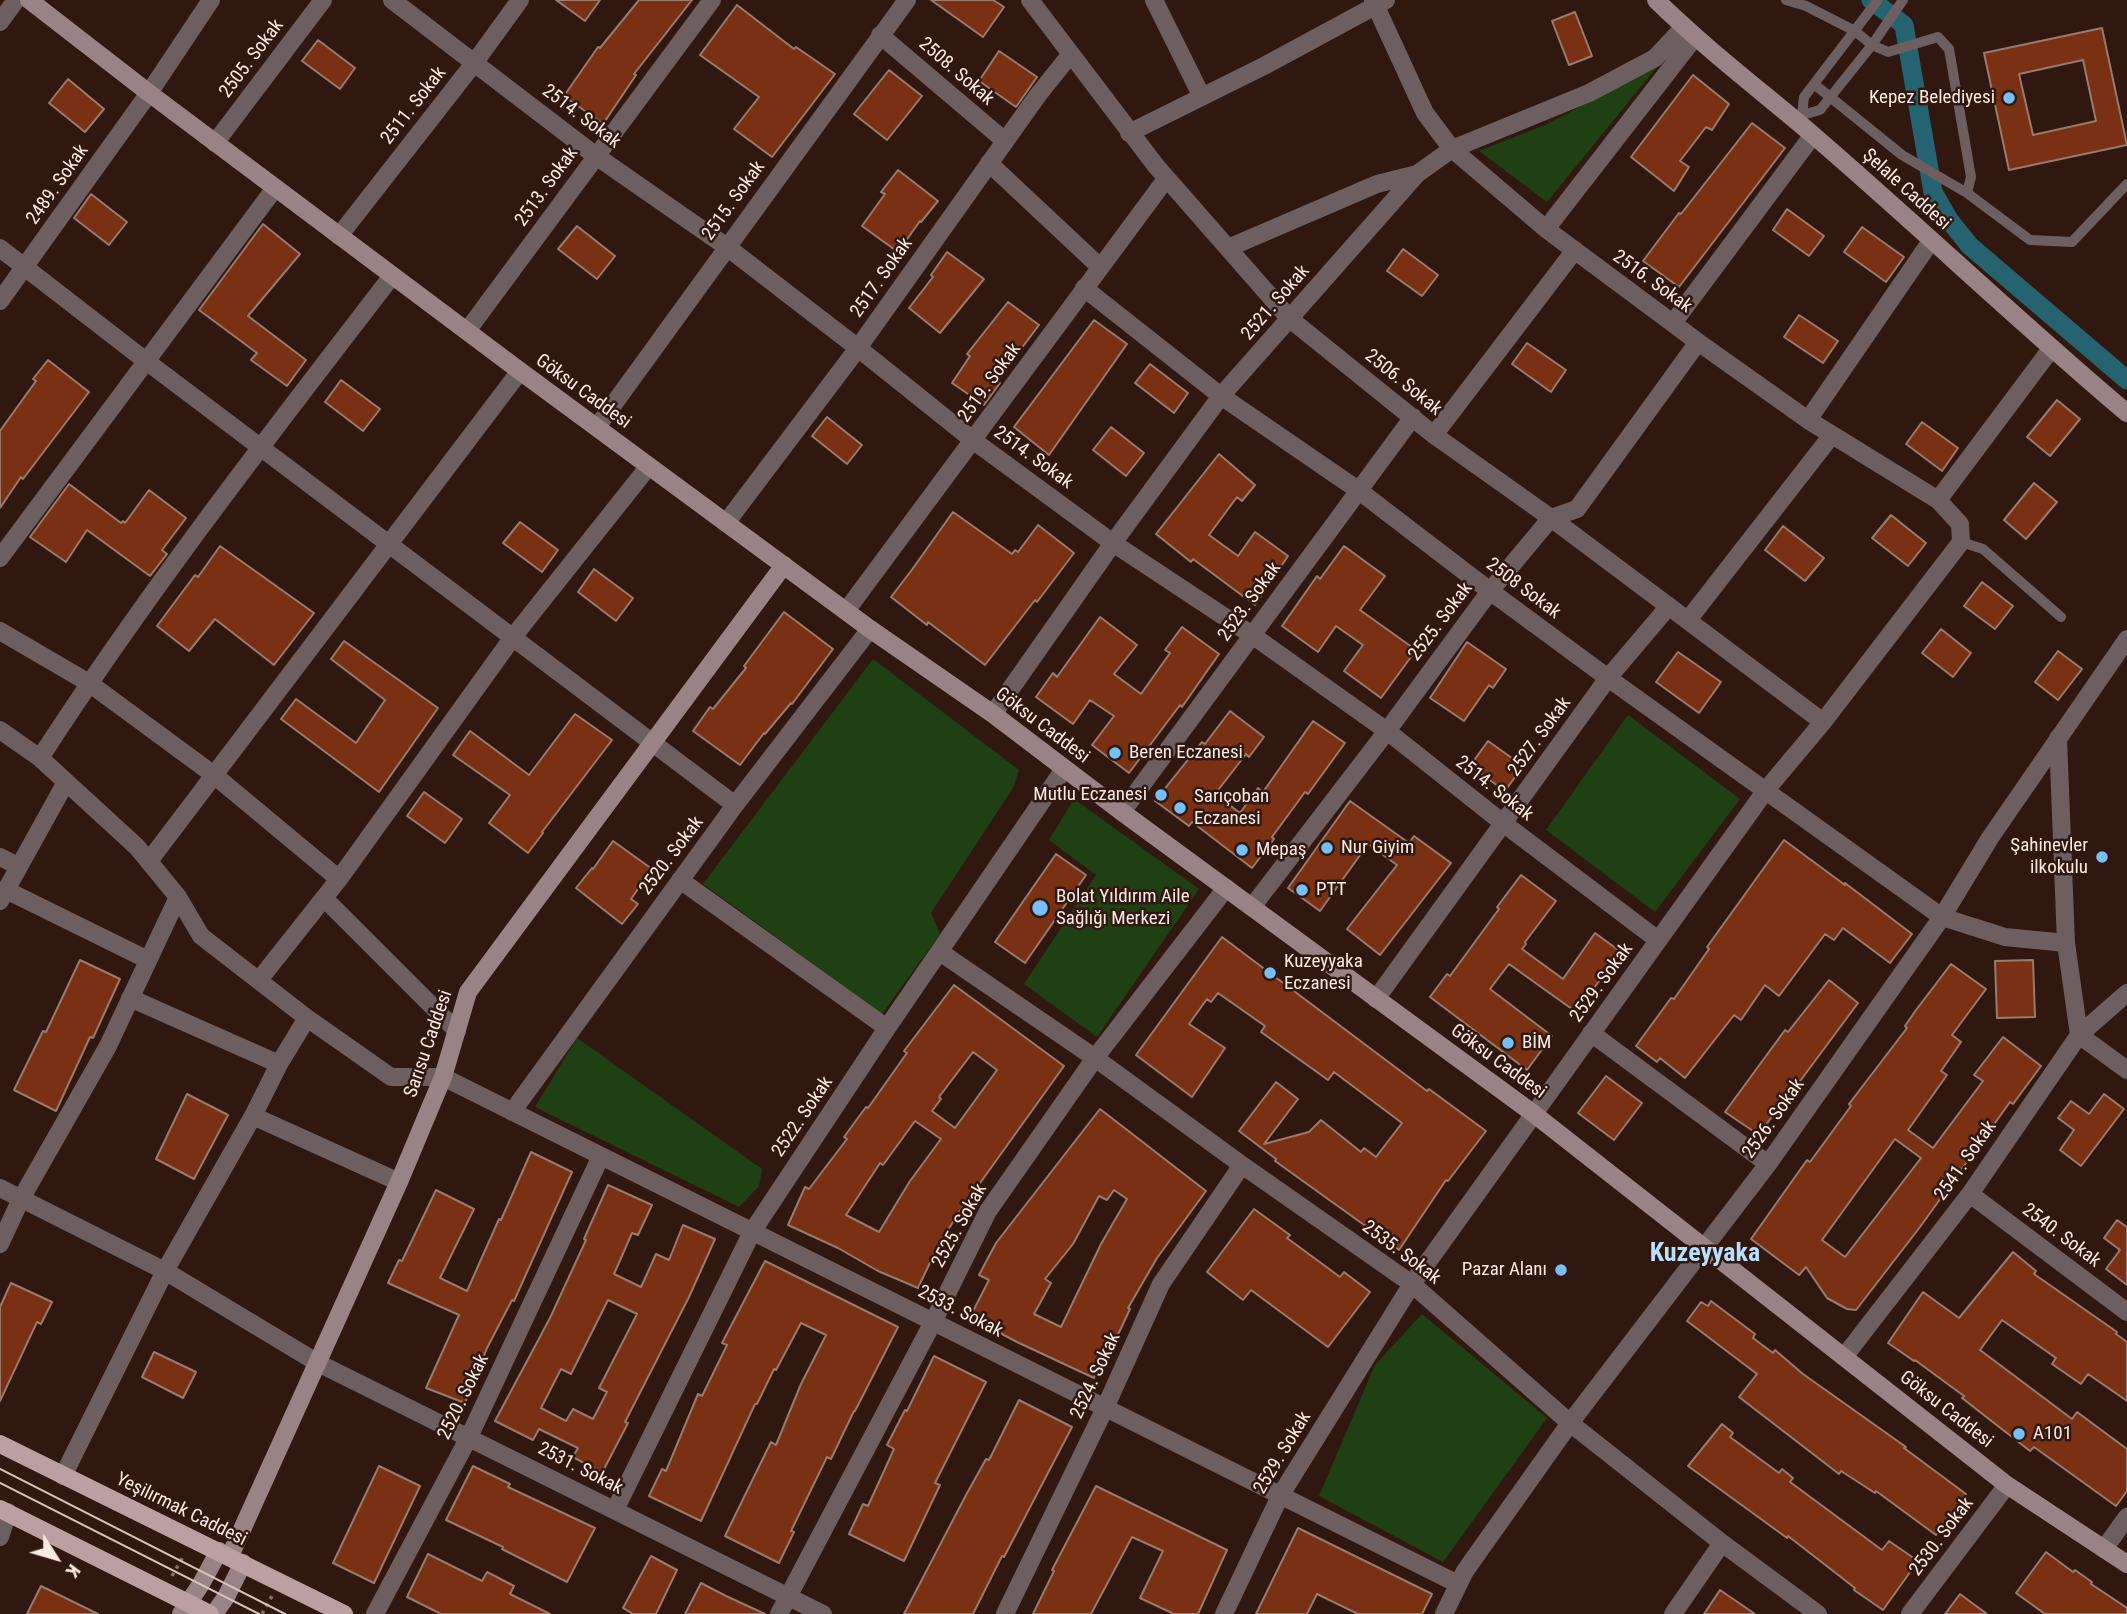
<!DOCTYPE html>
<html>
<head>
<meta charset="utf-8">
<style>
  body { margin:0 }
  #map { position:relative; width:2127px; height:1614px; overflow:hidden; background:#301810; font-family:"Roboto Condensed",sans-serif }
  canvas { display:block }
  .north { position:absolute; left:21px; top:1523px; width:70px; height:70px; -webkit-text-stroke:5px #301810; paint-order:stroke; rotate:127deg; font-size:19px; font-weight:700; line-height:28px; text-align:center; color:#fae9e3 }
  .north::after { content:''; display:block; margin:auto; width:24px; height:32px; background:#fae9e3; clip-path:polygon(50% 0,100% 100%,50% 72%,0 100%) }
</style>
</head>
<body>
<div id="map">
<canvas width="2127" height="1614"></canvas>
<div class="north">K</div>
</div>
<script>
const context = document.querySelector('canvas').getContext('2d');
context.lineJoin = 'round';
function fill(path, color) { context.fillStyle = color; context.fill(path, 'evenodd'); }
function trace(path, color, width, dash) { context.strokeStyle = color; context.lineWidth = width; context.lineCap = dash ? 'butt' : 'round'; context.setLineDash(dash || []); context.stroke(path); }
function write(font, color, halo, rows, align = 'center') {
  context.font = font + ' "Roboto Condensed",sans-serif'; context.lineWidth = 5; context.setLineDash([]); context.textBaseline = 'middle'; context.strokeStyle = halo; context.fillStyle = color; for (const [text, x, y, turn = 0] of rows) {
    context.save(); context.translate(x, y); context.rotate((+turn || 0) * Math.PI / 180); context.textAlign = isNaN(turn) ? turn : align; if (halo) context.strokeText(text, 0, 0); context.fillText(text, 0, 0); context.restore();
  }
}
const green = new Path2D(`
  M1661,62L1547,202L1479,151L1545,125L1601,96Z
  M873,659L1019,770L1013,788L931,913L940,934L882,1014L703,884Z
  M1628,715L1740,799L1655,912L1546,830Z
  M1074,799L1199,889L1097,1037L1024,984L1096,875L1049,840Z
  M577,1038L762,1169L759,1186L739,1207L535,1107Z
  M1422,1314L1547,1418L1443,1562L1319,1496L1375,1365Z`);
const canal = new Path2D(`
  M1871,0L1904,25L1933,192L1949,220L1970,246L2127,380`);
const building = new Path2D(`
  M556,0H600L585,21Z
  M639,0H692L634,74L636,75L603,124L564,96L598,47L600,48Z
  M931,0H993L1004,7L983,37Z
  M737,5L794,49L796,47L835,74L772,157L734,129L759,97L700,55Z
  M1575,12L1592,56L1569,65L1552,21Z
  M2102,28L2127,145L2009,170L1984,53ZM2083,60L2096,121L2033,135L2019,74Z
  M318,40L355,68L340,89L302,61Z
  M999,51L1037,77L1016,107L979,81Z
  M889,70L922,96L887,140L854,114Z
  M1693,75L1729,104L1712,130L1706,127L1680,161L1689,167L1674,191L1631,157Z
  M68,79L104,109L85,132L49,103Z
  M1752,123L1785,148L1679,287L1643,261L1679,213L1681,214Z
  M898,170L938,201L921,222L920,221L898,252L862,226L885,194L881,192Z
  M91,194L127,222L109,245L74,218Z
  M1787,209L1824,236L1809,256L1773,230Z
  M263,224L300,254L248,316L306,360L287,386L251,360L257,353L199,310Z
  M577,226L615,256L597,279L558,249Z
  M1862,227L1904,257L1886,282L1844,252Z
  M1403,249L1438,275L1422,296L1387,271Z
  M947,252L984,279L940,333L909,308L933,277L931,275Z
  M1008,302L1039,325L997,381L1000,383L984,405L952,383L970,356L967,354Z
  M1799,315L1838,341L1823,363L1784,337Z
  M1094,320L1127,344L1049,455L1014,427Z
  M1527,343L1566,370L1551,392L1512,364Z
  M48,360L89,392L23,479L21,477L0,508V431L36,381L33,379Z
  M1150,364L1188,393L1174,413L1135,383Z
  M341,380L380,409L363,431L325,402Z
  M2057,400L2080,419L2050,456L2027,437Z
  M827,417L862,445L847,464L812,436Z
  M1922,422L1958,448L1942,471L1906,444Z
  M1111,427L1144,453L1126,476L1093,450Z
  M1219,454L1255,485L1242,501L1237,497L1209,535L1238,556L1255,532L1288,556L1255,605L1193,559L1191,562L1156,534Z
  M2034,483L2057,502L2026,539L2004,520Z
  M69,484L121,523L123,521L125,523L149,490L186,518L162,550L167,554L150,576L87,530L66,562L30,537Z
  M953,512L1012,554L1015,550L1018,552L1038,525L1074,553L1037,602L1035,600L985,665L928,622L927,625L891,597L911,571Z
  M1891,515L1926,543L1908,566L1872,538Z
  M520,522L558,550L542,572L503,543Z
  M1783,526L1824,558L1805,581L1765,550Z
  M220,546L314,613L274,665L215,619L189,651L157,626L195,575L198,577Z
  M1344,546L1385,576L1360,610L1416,650L1381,698L1344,671L1363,645L1336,626L1318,652L1282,626L1317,576L1320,579Z
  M594,569L633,598L616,621L578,592Z
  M1982,582L2013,606L1995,629L1964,606Z
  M784,612L833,649L792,704L791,703L765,734L764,733L740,765L693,731L710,707L713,709L746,668L744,666Z
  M1100,617L1137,645L1114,674L1141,694L1170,653L1165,650L1182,627L1219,654L1182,707L1180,705L1129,773L1092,745L1114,716L1090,700L1073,724L1036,697L1053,673L1057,677Z
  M1941,629L1971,653L1953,677L1922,653Z
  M344,641L438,708L379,792L281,719L296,699L356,743L385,700L331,659Z
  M1467,642L1506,669L1493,688L1489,685L1464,721L1430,698Z
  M2058,651L2082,669L2058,700L2035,682Z
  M1678,652L1721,682L1699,713L1656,682Z
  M1230,711L1264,737L1249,757L1246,754L1215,794L1240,813L1258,788L1263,792L1313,721L1345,743L1308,794L1305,792L1272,837L1274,839L1252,868L1192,822L1189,826L1155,801L1202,742L1205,744Z
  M575,714L612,740L542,832L543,833L528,853L489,823L510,795L453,755L470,731L529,775Z
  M1488,741L1523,766L1505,791L1470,766Z
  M424,792L462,819L445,843L407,816Z
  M1350,801L1409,843L1414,836L1451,863L1380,955L1347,929L1397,865L1368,844L1320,911L1288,888Z
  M1784,840L1845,885V883L1912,934L1890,963L1843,928L1834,940L1825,934L1779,996L1765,985L1741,1020L1734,1015L1685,1078L1660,1058L1657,1062L1636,1046L1671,998L1674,999L1709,949L1707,947Z
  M613,841L652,869L631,899L638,904L622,924L576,888L592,868L593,869Z
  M1056,854L1086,875L1025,963L995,942Z
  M1521,875L1556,901L1525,942L1526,944L1522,949L1563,979L1595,933L1621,952L1576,1012L1509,964L1490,989L1552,1036L1527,1070L1430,997L1447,974L1450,976L1499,909L1497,907Z
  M1222,937L1427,1091L1429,1089L1486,1131L1448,1181L1446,1180L1399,1250L1275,1161L1276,1159L1239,1131L1276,1082L1298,1099L1264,1144L1309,1132L1321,1120L1361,1152L1364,1148L1376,1157L1402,1123L1334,1072L1328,1080L1261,1032L1265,1026L1218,993L1211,1002L1207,999L1189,1024L1225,1048L1192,1097L1136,1055Z
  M80,960L120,979L93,1038L90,1037L56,1111L14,1090L43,1031L46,1032Z
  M2033,960L2035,1017L1997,1018L1995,961Z
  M1951,964L1986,989L1952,1035L1961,1042L1941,1071L1947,1075L1908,1130L1933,1148L1983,1081L1974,1075L2003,1037L2041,1066L2013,1104L2010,1102L1920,1227L1856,1310L1847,1309L1827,1298L1806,1267L1799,1275L1751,1239L1807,1160L1810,1162L1851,1106L1849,1104L1907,1028L1905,1026L1916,1010ZM1895,1139L1921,1158L1845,1257L1822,1240Z
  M1829,980L1858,1003L1789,1096L1787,1095L1759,1135L1725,1112L1785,1030L1788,1032Z
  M954,985L1064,1066L960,1211L934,1252H935L918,1288L878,1271L838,1248L788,1225L805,1187L809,1189L847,1139L844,1137L866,1107L868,1108L907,1053L904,1051ZM973,1052L997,1070L955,1128L932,1111L941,1099L939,1097ZM915,1121L941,1139L910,1181L879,1232L846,1215L880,1163L883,1165Z
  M1606,1076L1642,1103L1614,1140L1578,1113Z
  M187,1094L228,1115L194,1179L156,1159Z
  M2104,1094L2124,1109L2081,1166L2060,1150L2074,1130L2058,1118L2071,1101L2089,1114Z
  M1100,1109L1206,1191L1157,1258L1128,1308L1130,1309L1116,1339L1113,1337L1094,1378L1017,1342L970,1317L989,1280L979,1275L996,1243ZM1114,1190L1127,1199L1101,1244L1061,1327L1034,1314L1051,1283L1045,1279L1073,1244L1099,1196L1107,1200Z
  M531,1152L572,1172L514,1301L512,1300L487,1348L465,1403L426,1388L459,1315L388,1283L399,1260L402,1261L436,1190L474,1209L440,1278L467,1291L499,1219L501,1220Z
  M608,1185L652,1205L638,1235L632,1233L614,1274L641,1287L656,1254L669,1260L683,1225L715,1239L689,1297L625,1422L628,1423L602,1473L573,1457L578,1448L539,1429L533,1440L495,1421L550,1318L586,1240L584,1239ZM608,1300L637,1314L599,1388L607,1392L593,1419L573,1409L566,1421L541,1408L561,1369L571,1374Z
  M1254,1209L1290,1235L1287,1238L1340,1277L1344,1272L1370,1292L1328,1347L1251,1290L1243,1300L1207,1272Z
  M2117,1220L2127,1227V1285L2106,1269L2120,1250L2104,1238Z
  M2013,1252L2036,1271L2034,1274L2117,1332L2116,1334L2127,1342V1401L2088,1374L2081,1384L2052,1364L2056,1358L2002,1320L1980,1350L2072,1419L2077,1412L2127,1449V1491L2116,1506L2034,1447L2030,1451L1962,1398L1964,1396L1915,1360L1914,1361L1888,1343L1923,1292L1959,1318Z
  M765,1261L898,1327L855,1411H854L831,1459L827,1457L791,1531L794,1532L779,1563L725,1536L771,1442L776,1445L801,1384L826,1335L801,1323L776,1370L774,1369L757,1404H755L701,1521L649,1496L662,1469L666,1471L698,1394L702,1396L727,1345L722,1343Z
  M11,1283L52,1302L41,1324L37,1322L0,1401V1307Z
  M1711,1301L1755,1334L1753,1338L1773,1353L1775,1350L1803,1374L1906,1447L1904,1448L1966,1494L1936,1535L1876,1491L1875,1493L1841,1471L1839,1474L1739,1397L1757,1374L1687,1321L1701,1302L1708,1306Z
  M154,1352L196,1372L183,1398L142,1377Z
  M934,1356L986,1382L935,1483L940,1485L904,1561L849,1534L863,1504L868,1506L894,1449L887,1445L905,1410L907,1411Z
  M1019,1400L1072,1427L1004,1557L1002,1556L973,1614H904L966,1495L986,1459L989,1460Z
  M1722,1424L1733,1433L1730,1437L1779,1473L1782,1469L1793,1478L1790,1482L1882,1550L1889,1541L1918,1561L1883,1610L1854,1590L1855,1588L1788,1536L1787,1538L1688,1466Z
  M379,1466L420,1486L374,1583L333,1563Z
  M473,1466L510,1484L508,1487L595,1528L567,1582L502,1549L503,1547L446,1520Z
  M1096,1486L1227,1550L1198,1614H1174L1140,1598L1163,1551L1132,1537L1091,1614H1033L1054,1571L1052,1570Z
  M1298,1528L1432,1594L1422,1614H1358L1317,1594L1307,1614H1256Z
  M2046,1552L2073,1572L2075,1570L2092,1582L2091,1584L2127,1608V1614H2045L2016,1593Z
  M428,1554L482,1581L487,1572L514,1586L510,1594L550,1614H441L407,1597Z
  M651,1556L677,1570L656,1614H633L623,1608Z
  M701,1583L726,1596L765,1614H685Z
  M41,1586L98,1614H27Z
  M1720,1590L1755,1614H1704Z
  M1960,1594L1987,1614H1945Z`);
const path = new Path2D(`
  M172,1576L184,1555
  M262,1614L272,1596`);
const lane = new Path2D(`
  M1786,0L1806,6L1855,31L1872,45L1888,52L1938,37L1949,49L1971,177L1967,193
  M1814,84L1902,155L1967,193L2030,240L2072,242L2127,184
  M1802,115L1820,110L1872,45L1903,0
  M1800,117L1802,115L1804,97L1878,0
  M1961,542L1983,549L2061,617`);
const street = new Path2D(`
  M392,0L596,156L727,247L858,348L974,441L1113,543L1252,635L1387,731L1503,823L1658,940
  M1030,0L1156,166L1290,319L1434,435L1551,518L1823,722
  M1154,0L1202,97
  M0,22L16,0
  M880,35L1005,141
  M1129,133L1264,66L1386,0
  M215,143L323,0
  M989,163L1100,267
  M1546,229L1695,37
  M339,236L475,62L520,0
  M0,248L146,361L735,805
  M1228,248L1377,184L1417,174
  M1084,288L1221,396L1358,490L1490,591L1608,678L1942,917L2005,937L2066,943
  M0,301L149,93L211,0
  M1673,323L1813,135
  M467,331L712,0
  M1808,420L1931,241
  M597,427L907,0
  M1434,435L1575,250
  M1938,500L2051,349
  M726,523L858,348L1038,95L1070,55
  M0,558L275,188
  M846,611C954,467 1059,322 1166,179
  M1688,620L1832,435
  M0,631L89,683L214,775L339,879
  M993,714L1113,543L1221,396L1417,174L1452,149L1589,93L1655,58L1684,27
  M0,730L40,758L137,847L178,897L201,936L307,1018L391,1077H443L1458,1584
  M2058,738L2066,943L2079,1035L2127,1070
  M40,758C148,591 271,433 392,276
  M1122,812L1413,417
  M0,857L18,866
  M149,861L520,371
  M680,880L887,1028
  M6,890L148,960
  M325,899L457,1031
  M0,901L66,782
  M1252,907L1387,731L1490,591L1551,518L1577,509L1698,342
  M940,952L1095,1058L1242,1165L1412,1284L1570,1423L1722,1543L1818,1614
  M259,980L339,879L513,637L649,466
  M130,998L279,1064
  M1376,999L1608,678L1669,606
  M1591,1033L1768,1164
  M512,1112L735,805L870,629
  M253,1116L399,1182
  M0,1188L165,1271L318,1363L823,1614
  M1970,1194L2127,1312
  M0,1244L21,1199L108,1046L178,897
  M1844,1357L1970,1194L2079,1035L2127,993
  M63,1476L165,1271L253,1116L279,1064L307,1018
  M615,1510L752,1232L887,1028L1064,769
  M0,1537L8,1512
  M2104,1549L2127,1517
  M375,1614L469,1437L601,1156
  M779,1614L933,1322L988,1211L1095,1058L1226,888
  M1005,1614L1105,1408L1161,1284L1242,1165
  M1224,1614L1280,1496L1412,1284L1766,790L1823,722L1961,542L1960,524L1938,500L1808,420L1698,342L1546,229L1452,149L1425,113L1373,0
  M1444,1614L1465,1571L1570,1423L1768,1164L1942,917L1990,838L2127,639
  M1673,1614L1722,1543
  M1910,1614L2007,1485`);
const secondary = new Path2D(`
  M29,0L149,93L520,371L870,629L993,714L1122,812L1534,1114L2007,1485L2127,1564
  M1656,0C1705,48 1760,90 1813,135C1919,226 2020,323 2127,413
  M230,1556L399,1182L443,1077L468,992L784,565
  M181,1614L201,1584L219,1551
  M214,1614L226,1597L243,1563`);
const primary = new Path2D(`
  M0,1444L344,1614
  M0,1509L210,1614`);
const tram = new Path2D(`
  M0,1469L285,1614
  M0,1483L259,1614`);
const markers = [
  [2009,98,7,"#76c0f7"],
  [1115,753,7,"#76c0f7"],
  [1161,795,7,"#76c0f7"],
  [1180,808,7,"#76c0f7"],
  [1327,848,7,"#76c0f7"],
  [1242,850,7,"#76c0f7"],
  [2102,857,7,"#76c0f7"],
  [1302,890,7,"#76c0f7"],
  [1040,908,9,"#76c0f7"],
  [1270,973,7,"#76c0f7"],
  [1508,1043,7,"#76c0f7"],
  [1561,1270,7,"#76c0f7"],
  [2019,1434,7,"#76c0f7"]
];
const streetNames = [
  ["2505. Sokak",252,59,-53],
  ["2508. Sokak",956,72,41],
  ["2511. Sokak",414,106,-52],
  ["2514. Sokak",581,117,37],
  ["2489. Sokak",58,185,-55],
  ["2513. Sokak",547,187,-54],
  ["Şelale Caddesi",1906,190,42],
  ["2515. Sokak",734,201,-54],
  ["2517. Sokak",882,278,-55],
  ["2516. Sokak",1652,282,36],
  ["2521. Sokak",1276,303,-49],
  ["2519. Sokak",990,383,-54],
  ["2506. Sokak",1403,383,39],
  ["Göksu Caddesi",583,392,36],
  ["2514. Sokak",1033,458,36],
  ["2508 Sokak",1523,589,37],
  ["2523. Sokak",1250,602,-54],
  ["2525. Sokak",1441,622,-53],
  ["Göksu Caddesi",1042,726,37],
  ["2527. Sokak",1540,737,-54],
  ["2514. Sokak",1494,789,38],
  ["2520. Sokak",672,856,-53],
  ["2529. Sokak",1602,983,-54],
  ["Sarısu Caddesi",429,1044,-71],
  ["Göksu Caddesi",1498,1062,36],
  ["2522. Sokak",803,1117,-56],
  ["2526. Sokak",1774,1119,-55],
  ["2541. Sokak",1966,1161,-55],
  ["2525. Sokak",960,1226,-61],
  ["2540. Sokak",2061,1236,37],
  ["2535. Sokak",1401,1253,37],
  ["2533. Sokak",960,1312,27],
  ["2524. Sokak",1096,1376,-65],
  ["2520. Sokak",464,1397,-64],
  ["Göksu Caddesi",1946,1410,38],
  ["2529. Sokak",1283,1453,-59],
  ["2531. Sokak",580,1469,27],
  ["Yeşilırmak Caddesi",181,1510,26],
  ["2530. Sokak",1942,1537,-53]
];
const poiNames = [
  ["Kepez Belediyesi",1995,98,"right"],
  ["Beren Eczanesi",1129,753],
  ["Mutlu Eczanesi",1147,795,"right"],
  ["Sarıçoban",1194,797],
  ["Eczanesi",1194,819],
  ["Şahinevler",2088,846,"right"],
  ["ilkokulu",2088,868,"right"],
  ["Nur Giyim",1341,848],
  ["Mepaş",1256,850],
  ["PTT",1316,890],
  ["Bolat Yıldırım Aile",1056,897],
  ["Sağlığı Merkezi",1056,919],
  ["Kuzeyyaka",1284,962],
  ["Eczanesi",1284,984],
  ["BİM",1522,1043],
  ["Pazar Alanı",1547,1270,"right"],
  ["A101",2033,1434]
];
const districtNames = [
  ["Kuzeyyaka",1705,1254]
];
fill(green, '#1f4012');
trace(canal, '#266371', 19);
fill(building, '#793013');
trace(building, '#987a6f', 2);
trace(path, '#846f68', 3.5, [3.5, 5]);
trace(lane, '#6d5f60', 10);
trace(street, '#6d5f60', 18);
trace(secondary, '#9a8385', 18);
trace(primary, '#bc9fa1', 18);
trace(tram, '#d4c2bb', 2);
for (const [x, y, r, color] of markers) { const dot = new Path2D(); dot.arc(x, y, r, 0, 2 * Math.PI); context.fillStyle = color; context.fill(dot); trace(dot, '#301810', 2.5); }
write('19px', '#fae9e3', '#301810', streetNames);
write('19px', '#fae9e3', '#301810', poiNames, 'left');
write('bold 26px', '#b7dffe', '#301810', districtNames);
</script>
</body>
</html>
